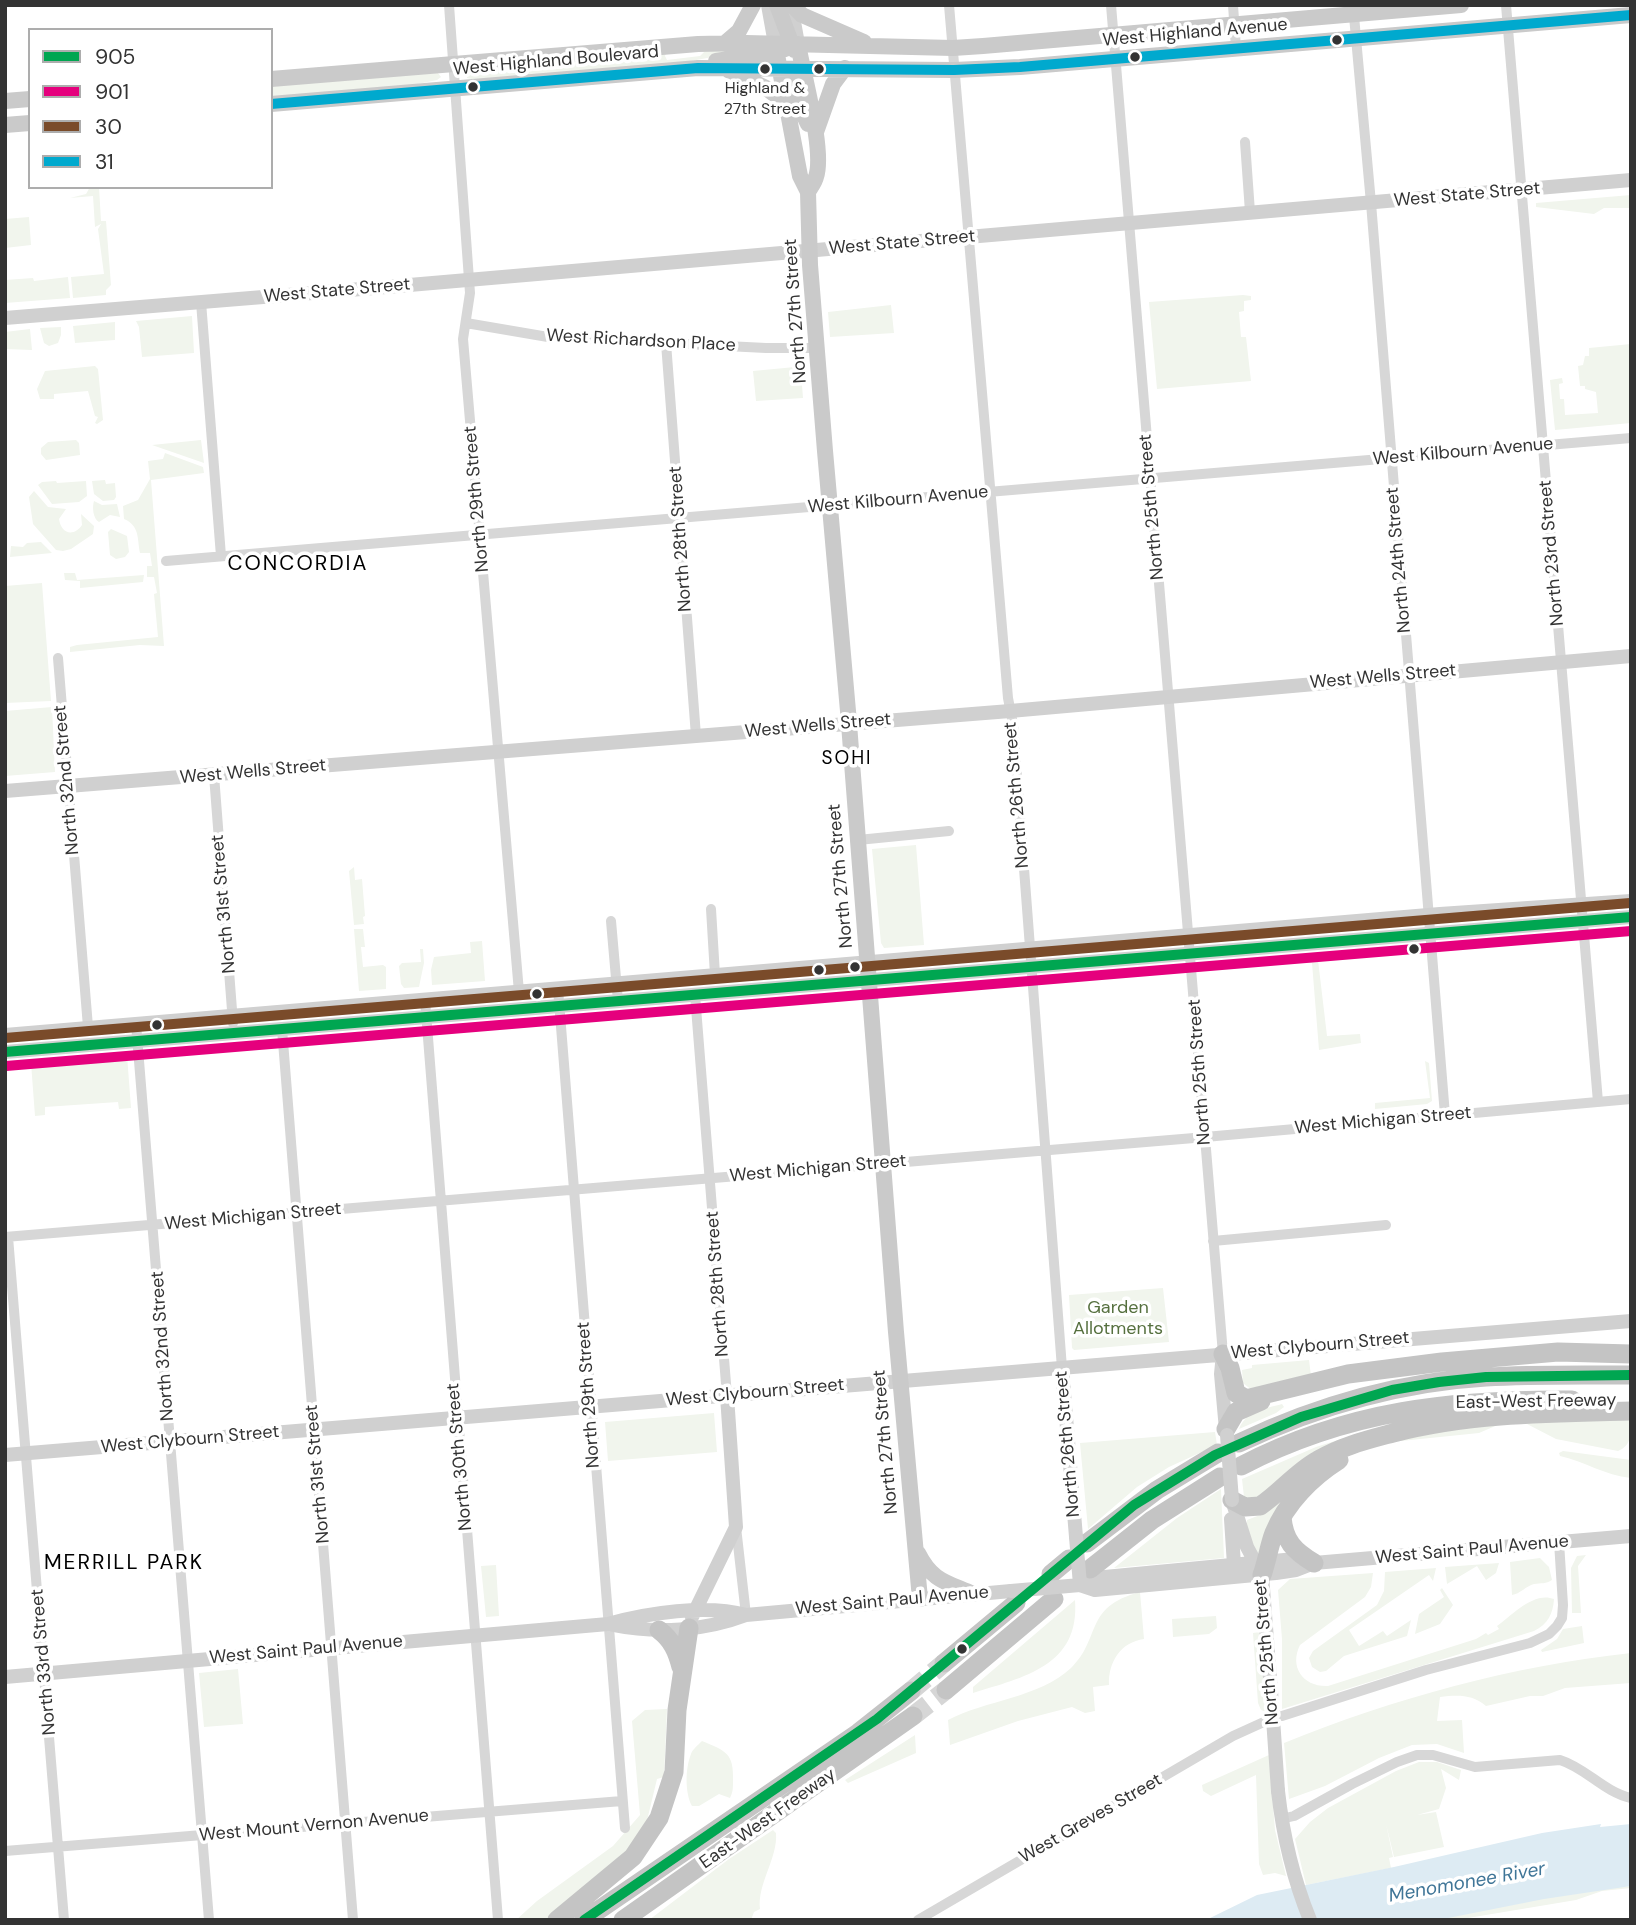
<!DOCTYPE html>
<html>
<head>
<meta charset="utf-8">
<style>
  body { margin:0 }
  #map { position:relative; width:1636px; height:1925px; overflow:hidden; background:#fff; font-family:"DM Sans",sans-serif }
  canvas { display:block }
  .frame { position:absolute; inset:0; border:7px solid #333; pointer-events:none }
  .legend { position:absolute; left:28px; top:28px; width:245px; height:161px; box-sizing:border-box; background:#fff; border:2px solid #adadad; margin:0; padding:9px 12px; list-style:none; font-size:21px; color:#333 }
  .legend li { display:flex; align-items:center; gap:14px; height:35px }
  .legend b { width:35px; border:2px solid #adadad }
</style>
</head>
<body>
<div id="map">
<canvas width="1636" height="1925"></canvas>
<div class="frame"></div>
<ul class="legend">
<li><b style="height:9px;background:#00a651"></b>905</li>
<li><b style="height:9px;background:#e5007d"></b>901</li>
<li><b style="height:9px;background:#7a4b2a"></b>30</li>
<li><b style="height:9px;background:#00a9ce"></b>31</li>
</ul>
</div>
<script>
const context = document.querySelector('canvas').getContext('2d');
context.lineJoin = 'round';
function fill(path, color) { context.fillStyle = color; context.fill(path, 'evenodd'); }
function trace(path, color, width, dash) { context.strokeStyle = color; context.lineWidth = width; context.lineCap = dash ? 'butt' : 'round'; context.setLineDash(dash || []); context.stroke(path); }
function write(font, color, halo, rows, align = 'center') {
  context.font = font + ' "DM Sans",sans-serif'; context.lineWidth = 7; context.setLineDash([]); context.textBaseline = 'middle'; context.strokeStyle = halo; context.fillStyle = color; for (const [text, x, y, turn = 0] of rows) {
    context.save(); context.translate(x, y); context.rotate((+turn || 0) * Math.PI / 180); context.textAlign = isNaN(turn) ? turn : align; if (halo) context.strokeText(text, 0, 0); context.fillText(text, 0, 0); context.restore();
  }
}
const green = new Path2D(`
  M707,49H756L680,63L476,80L467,78V75L499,66L666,52L665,56L667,60L700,56Z
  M438,73L441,77L437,80L408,86L271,97V84Z
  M90,187H99L101,221H106L111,285L106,290V295L73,298L71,277L104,274L98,229L101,224L95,227L93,196L70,198L86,194Z
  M1631,195V208H1604L1594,214L1536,207V203Z
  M29,217L31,245L5,248V219Z
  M68,277L70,298L5,303V280L33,278L34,281Z
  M1243,295L1251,296V300L1244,301V311L1239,312L1241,337H1246L1251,381L1157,389L1149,302Z
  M891,305L894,333L830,337L828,312Z
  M192,316L194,353L142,357L139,327L136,321Z
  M115,322V340L75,343L73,326Z
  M61,327V335L58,343L49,346L44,343L40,328Z
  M30,329L32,350L5,349V332Z
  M1631,344V423L1555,430L1550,380L1562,378L1563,383L1559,384L1560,399H1564L1565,415L1598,413L1596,392L1585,389V386H1580L1578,366L1583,365L1585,356H1589V348Z
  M95,366L98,369L103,420L97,424L95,423L98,417L95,416L88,391L54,394V399H40L37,389L45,371Z
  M795,367L801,372L803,398L756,401L753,371Z
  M76,440L79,443L80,455L46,460L41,454V448L48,442Z
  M201,440L204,463L152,445Z
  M165,453L203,467L204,473L151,480L164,646L140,645L70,652V647L77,645L158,637L154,594L157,593L154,577H147V566H152L150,553H140C137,538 140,526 124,519L123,506L138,500L150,479L148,461L163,459Z
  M105,480L106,484L115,483L116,497L114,500L103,501L94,494L92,481Z
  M56,481L57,483L86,481L87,496L79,502L52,504L38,485L42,482Z
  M34,491L48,507L66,509L59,519C61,534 74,537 82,525L81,514L94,526L93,534L71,549L63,551L56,550L33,524L29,497Z
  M94,501L102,505L117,504L120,517L110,515L99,522C93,519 92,507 94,501Z
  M111,529L127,536L129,552L125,557L116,559L110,555L108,532Z
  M41,542L52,553L10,557L11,546L23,547L27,543Z
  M64,573H75L77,580L144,575L143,582L80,588V581L65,580Z
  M42,583L51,701L5,703V586Z
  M52,707L55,772L5,776V711Z
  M916,845L924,945L884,948L881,943L872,849Z
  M354,867L355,880L362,879L365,916L363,917L364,924L354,925L349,871Z
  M354,929H363L365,947H361L363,967L383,965L386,967V989L359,991Z
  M482,941L485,981L432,985L431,970L434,957L471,953L470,942Z
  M420,949H423L424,963L419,987L404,988L401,984L399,966L402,963L421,962Z
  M1345,954V957L1318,960L1327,1036L1360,1034L1361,1043L1319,1050L1312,963H1304L1303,957Z
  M127,1055L131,1108L119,1109L118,1102L45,1107V1115L35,1116L31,1063Z
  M1425,1061L1429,1063L1432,1101L1427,1104L1375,1109V1103L1430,1098Z
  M1163,1288L1169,1342L1074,1350L1072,1348L1069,1295Z
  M1309,1360L1311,1376L1253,1391L1243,1383L1242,1370L1252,1368V1365Z
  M1282,1404L1284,1407L1276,1413L1239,1429C1246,1411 1264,1409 1282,1404Z
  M714,1413L717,1452L608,1461L605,1422Z
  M1631,1417C1631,1431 1633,1445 1618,1451L1556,1439L1527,1424H1500L1479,1433L1391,1442L1433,1427Z
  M1215,1432L1217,1445L1169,1467L1137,1487L1088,1529L1080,1443Z
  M1354,1435L1259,1500L1244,1497L1242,1479L1316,1447Z
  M1563,1451L1631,1460V1478C1604,1475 1586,1462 1560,1456L1559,1453Z
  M1221,1489L1224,1558L1114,1568L1177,1518Z
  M1284,1493L1262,1554L1257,1555L1246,1529L1247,1520L1260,1515Z
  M1586,1555L1578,1566L1581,1613H1572L1571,1568L1577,1556Z
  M1540,1558L1549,1567L1552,1580C1546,1584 1541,1583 1534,1584C1526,1586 1520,1594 1512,1595L1510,1562Z
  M1499,1563L1496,1573L1486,1580L1477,1566L1447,1584L1445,1567Z
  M496,1565L499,1616L486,1617L481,1566Z
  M1436,1568L1433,1581L1429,1575L1349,1630L1359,1646L1383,1631L1387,1636L1411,1620L1407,1636L1344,1656L1326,1671L1320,1672L1312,1667L1309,1658L1313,1651L1377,1605L1384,1591L1385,1572Z
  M1373,1573L1371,1587L1365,1597L1300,1645C1289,1667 1303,1687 1328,1686L1476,1639L1486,1633L1488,1635L1499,1629L1497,1626C1512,1615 1534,1591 1554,1599C1553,1614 1548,1624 1534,1631L1282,1709V1639L1278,1590L1290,1579Z
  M1442,1588L1453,1605L1440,1624L1415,1634L1419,1614L1444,1597L1440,1590Z
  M1140,1592L1144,1639C1121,1642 1108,1662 1109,1685L1093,1687L1095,1711L1085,1713L1072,1707L1018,1721L950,1745L948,1720C986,1700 1039,1698 1071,1668C1102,1638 1083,1607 1140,1592Z
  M1075,1600C1080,1666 1024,1677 973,1693V1687Z
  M1216,1616L1217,1628L1209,1634L1173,1637L1172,1619Z
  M1582,1626L1584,1643L1542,1652L1541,1650L1557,1639L1563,1629Z
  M1260,1632L1265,1704L1266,1712L1261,1710L1258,1703L1253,1633Z
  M1631,1653V1683L1565,1688L1543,1696H1530L1486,1706C1472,1694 1457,1695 1440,1697L1437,1721L1462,1720L1464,1753L1437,1744L1412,1745L1379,1758L1325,1786L1289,1799L1284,1743C1395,1698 1512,1666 1631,1653Z
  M238,1669L243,1724L204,1727L199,1673Z
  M667,1709L664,1777L657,1779L645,1829L628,1855L548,1920H516L537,1901L613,1846L640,1815L632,1721L645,1710Z
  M915,1735L916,1753L848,1783L845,1780Z
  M702,1741C726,1751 734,1753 733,1781C733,1788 733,1792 730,1798L719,1794L699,1806H692C685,1793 685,1769 691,1754C692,1750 698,1745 702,1741Z
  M1269,1755L1275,1830L1286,1876L1275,1873L1263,1875L1259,1864L1256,1775L1211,1796L1203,1791L1202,1785Z
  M1419,1762H1437L1461,1770L1459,1780L1441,1769L1446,1788L1439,1809L1417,1815L1436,1812L1444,1847L1394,1857L1386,1824L1393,1857L1389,1858L1391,1868L1306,1885L1295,1839L1310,1822L1328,1808L1396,1771Z
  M773,1830L776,1833C778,1858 757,1884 760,1909L754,1912L751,1920H649L729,1859Z
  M1631,1886V1888L1602,1891L1576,1900L1456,1920H1407L1545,1894Z`);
const water = new Path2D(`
  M1601,1824L1600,1827L1631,1824V1886L1544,1899L1438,1920H1206L1257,1895L1394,1867L1542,1833Z`);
const highwayTunnel = new Path2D(`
  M911,1691L944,1663
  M913,1716L946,1690`);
const street = new Path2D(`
  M449,5L470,293L463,339L519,992
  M949,5L1008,698L1013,724L1062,1368
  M1111,5L1223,1354
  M1233,5L1236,48
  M1353,5L1371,203L1445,1115
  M1506,5L1598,1102
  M1245,142L1250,212
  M201,302L221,556
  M466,323L548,337L766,348H817
  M666,343L696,736
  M166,561L1631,438
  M58,658L88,1027
  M214,775L233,1023
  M858,840L949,831
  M711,909L715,975
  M611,921L618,1001
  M558,989L625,1828
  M695,995L727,1396
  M425,1000L498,1920
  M136,1024L209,1920
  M282,1029L353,1920
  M5,1237L1194,1138L1631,1099
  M8,1237L64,1920
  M1213,1241L1386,1225
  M736,1527L746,1615
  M1282,1716L1426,1670L1530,1643L1549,1634L1557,1626L1562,1618L1563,1605L1559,1542
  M1281,1819L1294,1816L1352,1784L1397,1762L1417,1755H1433L1475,1767L1560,1760C1586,1768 1604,1792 1631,1798
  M5,1851L622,1801
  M918,1920L1233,1736L1266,1721`);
const secondary = new Path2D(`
  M768,5L775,44
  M791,5L798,44
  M5,318L386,287L1631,180
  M5,791L1010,711L1631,656
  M5,1035L1440,914L1631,901
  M5,1052L1631,917
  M1223,1354L1221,1374L1226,1430
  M1062,1368L1076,1537
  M5,1455L1631,1321
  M1232,1500L1247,1547L1262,1575L1272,1704
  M1231,1519L1234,1565
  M1080,1585L1094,1578L1295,1559L1314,1563L1631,1536
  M1080,1585L1095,1590L1276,1573L1296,1570L1314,1563
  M692,1617L736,1527L727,1396
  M613,1625C657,1634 704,1631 746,1615L1011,1591
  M5,1677L608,1624C647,1613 706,1604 746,1615
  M1278,1791C1283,1836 1293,1878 1310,1920`);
const primary = new Path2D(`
  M777,5L794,50
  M792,5L802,15L864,42
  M725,43L739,31L753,5
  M775,44L800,176L808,192L810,265L825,451L848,711L896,1332L920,1599
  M716,61L777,52L798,44C803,74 825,151 816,177C815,182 811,187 808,192
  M728,70L766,88L787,104
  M790,73L799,105L808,124
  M271,79L698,44L746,43L953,48L983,46L1461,5
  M5,101L30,99
  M271,104L698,68L954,70L1020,67L1631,15
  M5,125L30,123
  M816,132L833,84L845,68
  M918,1553C932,1581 946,1582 973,1594`);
const highway = new Path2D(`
  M1223,1354L1230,1368L1236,1393L1246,1399L1348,1374L1442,1362L1558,1352L1631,1354
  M1226,1429L1236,1412L1261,1401
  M1239,1443C1317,1406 1400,1382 1486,1377C1534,1374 1583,1375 1631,1375
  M1241,1466C1348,1410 1454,1399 1572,1400
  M1232,1500L1245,1507L1260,1506C1281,1492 1296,1472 1318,1460C1342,1446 1367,1440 1393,1433C1471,1413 1550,1413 1631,1411
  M1282,1517C1284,1541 1294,1551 1314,1563
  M1087,1543L1157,1490L1218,1453
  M1090,1569L1152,1520L1220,1477
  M1051,1574L1069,1559
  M1262,1575C1267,1561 1269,1546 1274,1533C1286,1503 1312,1477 1339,1460
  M659,1630C672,1640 677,1651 681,1667
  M944,1663L1016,1603
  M946,1690L1054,1599
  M557,1920L633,1857L659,1818L674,1772L677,1710L689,1628
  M584,1920L858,1733L911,1691
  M623,1920L913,1716`);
const secondaryBridge = new Path2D(`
  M1227,1435L1232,1500
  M1011,1591L1080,1585L1076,1537
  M1272,1704L1278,1791`);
const bus1 = new Path2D(`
  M5,1052L1631,917
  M584,1920L877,1719L1134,1505L1215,1455L1301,1417L1392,1390L1439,1382L1486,1377L1631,1375`);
const bus2 = new Path2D(`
  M6,1066L1631,931`);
const bus3 = new Path2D(`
  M5,1038L1630,903`);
const bus4 = new Path2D(`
  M271,104L698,68L954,70L1020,67L1631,15`);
const markers = [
  [1337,40,6,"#333"],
  [1135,57,6,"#333"],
  [765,69,6,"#333"],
  [819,69,6,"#333"],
  [473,87,6,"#333"],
  [1414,949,6,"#333"],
  [855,967,6,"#333"],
  [819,970,6,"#333"],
  [537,994,6,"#333"],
  [157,1025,6,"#333"],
  [962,1649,6,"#333"]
];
const busNames = [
  ["Highland &",765,89],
  ["27th Street",765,110]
];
const streetNames = [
  ["West Highland Avenue",1195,33,-5],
  ["West Highland Boulevard",556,61,-5],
  ["West State Street",1467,195,-5],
  ["West State Street",902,243,-5],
  ["West State Street",337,291,-5],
  ["North 27th Street",796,311,-94],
  ["West Richardson Place",641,341,3],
  ["West Kilbourn Avenue",1463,452,-5],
  ["North 29th Street",477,499,-95],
  ["West Kilbourn Avenue",898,500,-5],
  ["North 25th Street",1152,507,-95],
  ["North 28th Street",681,539,-94],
  ["North 23rd Street",1552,553,-95],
  ["North 24th Street",1399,560,-95],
  ["West Wells Street",1383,677,-5],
  ["West Wells Street",818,726,-5],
  ["West Wells Street",253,772,-5],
  ["North 32nd Street",67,780,-95],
  ["North 26th Street",1017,795,-95],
  ["North 27th Street",841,876,-95],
  ["North 31st Street",224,904,-95],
  ["North 25th Street",1200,1072,-94],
  ["West Michigan Street",1383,1121,-5],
  ["West Michigan Street",818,1169,-5],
  ["West Michigan Street",253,1217,-5],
  ["North 28th Street",718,1284,-94],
  ["North 32nd Street",163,1346,-94],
  ["West Clybourn Street",1320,1346,-5],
  ["West Clybourn Street",755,1393,-5],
  ["North 29th Street",589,1395,-94],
  ["East-West Freeway",1536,1402,-1],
  ["West Clybourn Street",190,1440,-5],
  ["North 27th Street",886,1442,-95],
  ["North 26th Street",1068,1444,-95],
  ["North 30th Street",460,1457,-95],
  ["North 31st Street",318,1474,-95],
  ["West Saint Paul Avenue",1472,1550,-5],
  ["West Saint Paul Avenue",892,1601,-5],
  ["West Saint Paul Avenue",306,1650,-5],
  ["North 25th Street",1267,1652,-95],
  ["North 33rd Street",44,1662,-95],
  ["East-West Freeway",768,1819,-35],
  ["West Greves Street",1091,1819,-30],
  ["West Mount Vernon Avenue",314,1826,-5]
];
const parkNames = [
  ["Garden",1118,1308],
  ["Allotments",1118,1329]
];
const neighbourhoodNames = [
  ["SOHI",847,759]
];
const waterNames = [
  ["Menomonee River",1467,1883,-10]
];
const quarterNames = [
  ["CONCORDIA",298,564],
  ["MERRILL PARK",124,1563]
];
fill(green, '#f1f5ed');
fill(water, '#ddebf3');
trace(highwayTunnel, '#d6d6d6', 19, [19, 10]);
trace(street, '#d7d7d7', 10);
trace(secondary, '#d0d0d0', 14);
trace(primary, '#cacaca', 16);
trace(highway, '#c4c4c4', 19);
trace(secondaryBridge, '#d0d0d0', 14);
trace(bus1, '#00a651', 10);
trace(bus2, '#e5007d', 10);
trace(bus3, '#7a4b2a', 10);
trace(bus4, '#00a9ce', 10);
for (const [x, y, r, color] of markers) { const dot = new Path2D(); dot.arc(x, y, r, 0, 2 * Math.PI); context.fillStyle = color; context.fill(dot); trace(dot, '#fff', 2.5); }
write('16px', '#333', '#fff', busNames);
write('18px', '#333', '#fff', streetNames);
write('18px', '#56703f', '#fff', parkNames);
context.letterSpacing = '2px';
write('19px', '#000', '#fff', neighbourhoodNames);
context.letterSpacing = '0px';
write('italic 19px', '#3f7597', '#fff', waterNames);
context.letterSpacing = '2px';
write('21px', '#000', '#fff', quarterNames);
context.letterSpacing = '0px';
</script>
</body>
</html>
